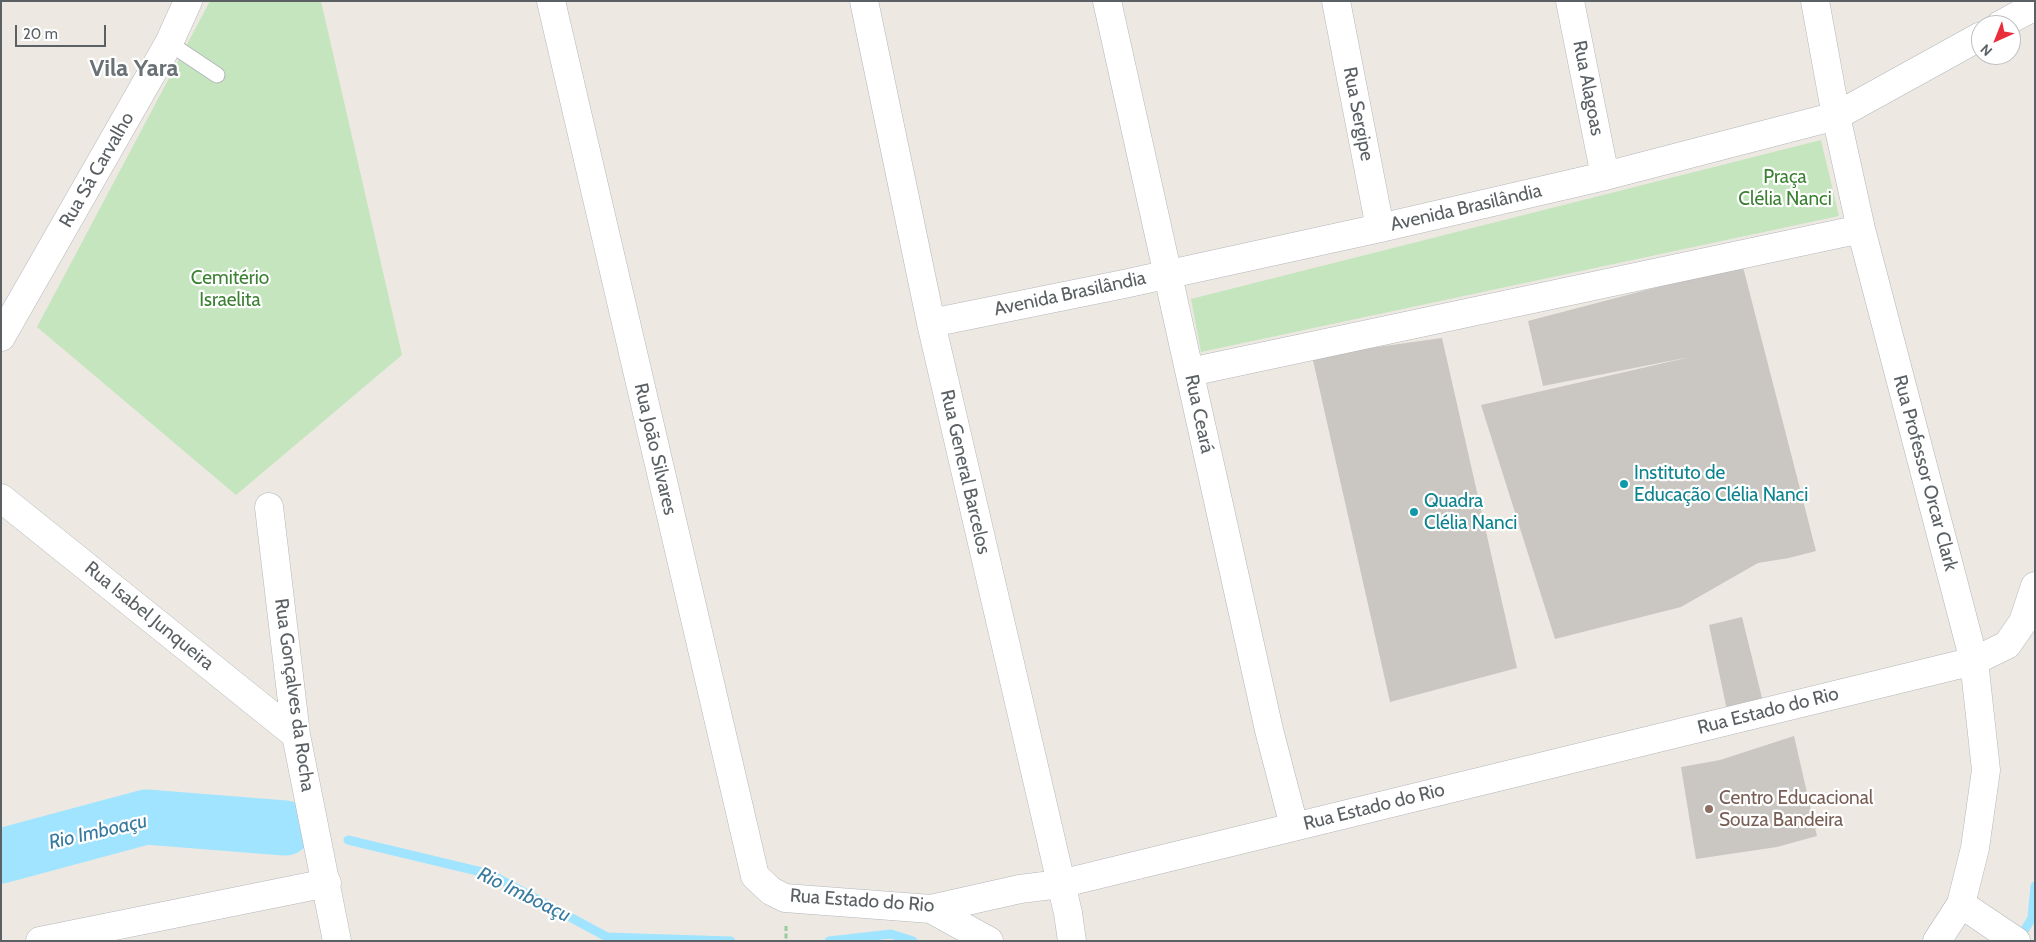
<!DOCTYPE html>
<html>
<head>
<meta charset="utf-8">
<style>
  body { margin:0 }
  #map { position:relative; width:2036px; height:942px; overflow:hidden; background:#ede9e2; font-family:Cabin,sans-serif }
  canvas { display:block }
  .frame { position:absolute; inset:0; border:2px solid #5a6063; pointer-events:none }
  .north { position:absolute; left:1971px; top:15px; width:50px; height:50px; box-sizing:border-box; background:#fff; border:1px solid #bdbfc1; border-radius:50%; rotate:224deg; font-size:14px; font-weight:700; line-height:20px; text-align:center; color:#5a6063 }
  .north::after { content:''; display:block; margin:auto; width:18px; height:22px; background:#e92d3b; clip-path:polygon(50% 0,100% 100%,50% 72%,0 100%) }
  .scale { position:absolute; left:15px; top:25px; width:91px; height:22px; box-sizing:border-box; border:2px solid #5a6063; border-top:0; padding-left:6px; font-size:15px; line-height:18px; white-space:nowrap; color:#5a6063; -webkit-text-stroke:4px #fff; paint-order:stroke }
</style>
</head>
<body>
<div id="map">
<canvas width="2036" height="942"></canvas>
<div class="frame"></div>
<div class="north">N</div>
<div class="scale">20 m</div>
</div>
<script>
const context = document.querySelector('canvas').getContext('2d');
context.lineJoin = 'round';
function fill(path, color) { context.fillStyle = color; context.fill(path, 'evenodd'); }
function trace(path, color, width, dash) { context.strokeStyle = color; context.lineWidth = width; context.lineCap = dash ? 'butt' : 'round'; context.setLineDash(dash || []); context.stroke(path); }
function write(font, color, halo, rows, align = 'center') {
  context.font = font + ' Cabin,sans-serif'; context.lineWidth = 4.5; context.setLineDash([]); context.textBaseline = 'middle'; context.strokeStyle = halo; context.fillStyle = color; for (const [text, x, y, turn = 0] of rows) {
    context.save(); context.translate(x, y); context.rotate((+turn || 0) * Math.PI / 180); context.textAlign = isNaN(turn) ? turn : align; if (halo) context.strokeText(text, 0, 0); context.fillText(text, 0, 0); context.restore();
  }
}
const green = new Path2D(`
  M210,1H321L402,355L236,495L37,327Z
  M1821,140L1839,216L1201,352L1191,299Z`);
const stream = new Path2D(`
  M348,840L490,874L607,937L731,941
  M2019,939L2032,918L2035,886
  M829,941L891,934L913,941`);
const river = new Path2D(`
  M1,856L146,817L285,828`);
const building = new Path2D(`
  M1743,267L1816,551L1789,558L1758,563L1681,607L1555,639L1481,405L1690,357L1543,386L1528,321L1696,277Z
  M1442,338L1517,668L1390,702L1312,356Z
  M1742,617L1763,702L1728,715L1709,625Z
  M1794,736L1817,836L1777,847L1696,859L1681,767L1720,760Z`);
const path = new Path2D(`
  M786,926V941`);
const service = new Path2D(`
  M169,43L217,75`);
const minor = new Path2D(`
  M551,1L755,876L771,891L785,898L931,909L1020,889L1060,884L1974,661L2007,645L2023,622L2035,586
  M864,1L931,323L1068,913L1072,941
  M1107,1L1269,730L1294,826
  M1336,1L1380,228
  M1570,1L1605,176
  M1815,1L1836,116L1861,229L1974,661L1986,770L1975,848L1961,904L1937,941
  M2000,25L2035,6
  M931,323L1124,284L1380,228L1605,176L1836,116L1981,36
  M1190,372L1861,229
  M1,498L296,735
  M269,507L296,735L337,941
  M1961,904L2016,941
  M931,909L989,941
  M40,941L327,883`);
const secondary = new Path2D(`
  M1,337L169,43L188,1`);
const markers = [
  [1624,484,5,"#0f9aa8"],
  [1414,512,5,"#0f9aa8"],
  [1709,809,5,"#8d6e63"]
];
const streetNames = [
  ["Rua Alagoas",1588,88,79],
  ["Rua Sergipe",1358,114,79],
  ["Rua Sá Carvalho",97,170,-60],
  ["Avenida Brasilândia",1466,208,-13],
  ["Avenida Brasilândia",1070,294,-12],
  ["Rua Ceará",1199,414,78],
  ["Rua João Silvares",655,449,77],
  ["Rua General Barcelos",965,472,77],
  ["Rua Professor Orcar Clark",1925,473,75],
  ["Rua Isabel Junqueira",149,616,39],
  ["Rua Gonçalves da Rocha",294,695,82],
  ["Rua Estado do Rio",1768,711,-14],
  ["Rua Estado do Rio",1374,807,-14],
  ["Rua Estado do Rio",862,901,4]
];
const parkNames = [
  ["Praça",1785,177],
  ["Clélia Nanci",1785,199],
  ["Cemitério",230,278],
  ["Israelita",230,300]
];
const cultureNames = [
  ["Instituto de",1634,473],
  ["Educação Clélia Nanci",1634,495],
  ["Quadra",1424,501],
  ["Clélia Nanci",1424,523]
];
const educationNames = [
  ["Centro Educacional",1719,798],
  ["Souza Bandeira",1719,820]
];
const waterNames = [
  ["Rio Imboaçu",98,832,-13],
  ["Rio Imboaçu",524,895,26]
];
const districtNames = [
  ["Vila Yara",134,69]
];
fill(green, '#c4e5be');
trace(stream, '#a1e4ff', 9);
trace(river, '#a1e4ff', 55);
fill(building, '#cac6c1');
trace(service, '#b3b6ba', 17);
trace(minor, '#b3b6ba', 29);
trace(secondary, '#b4b8bd', 29);
trace(path, '#9acba0', 3, [5, 2.5]);
trace(service, '#fff', 15);
trace(minor, '#fff', 28);
trace(secondary, '#fff', 28);
for (const [x, y, r, color] of markers) { const dot = new Path2D(); dot.arc(x, y, r, 0, 2 * Math.PI); context.fillStyle = color; context.fill(dot); trace(dot, '#fff', 2); }
write('19px', '#5a6063', '#fff', streetNames);
write('19px', '#3c8133', '#fff', parkNames);
write('19px', '#0d838f', '#fff', cultureNames, 'left');
write('19px', '#785e54', '#fff', educationNames, 'left');
write('italic 20px', '#397b9f', '#fff', waterNames);
write('bold 24px', '#6b7275', '#fff', districtNames);
</script>
</body>
</html>
